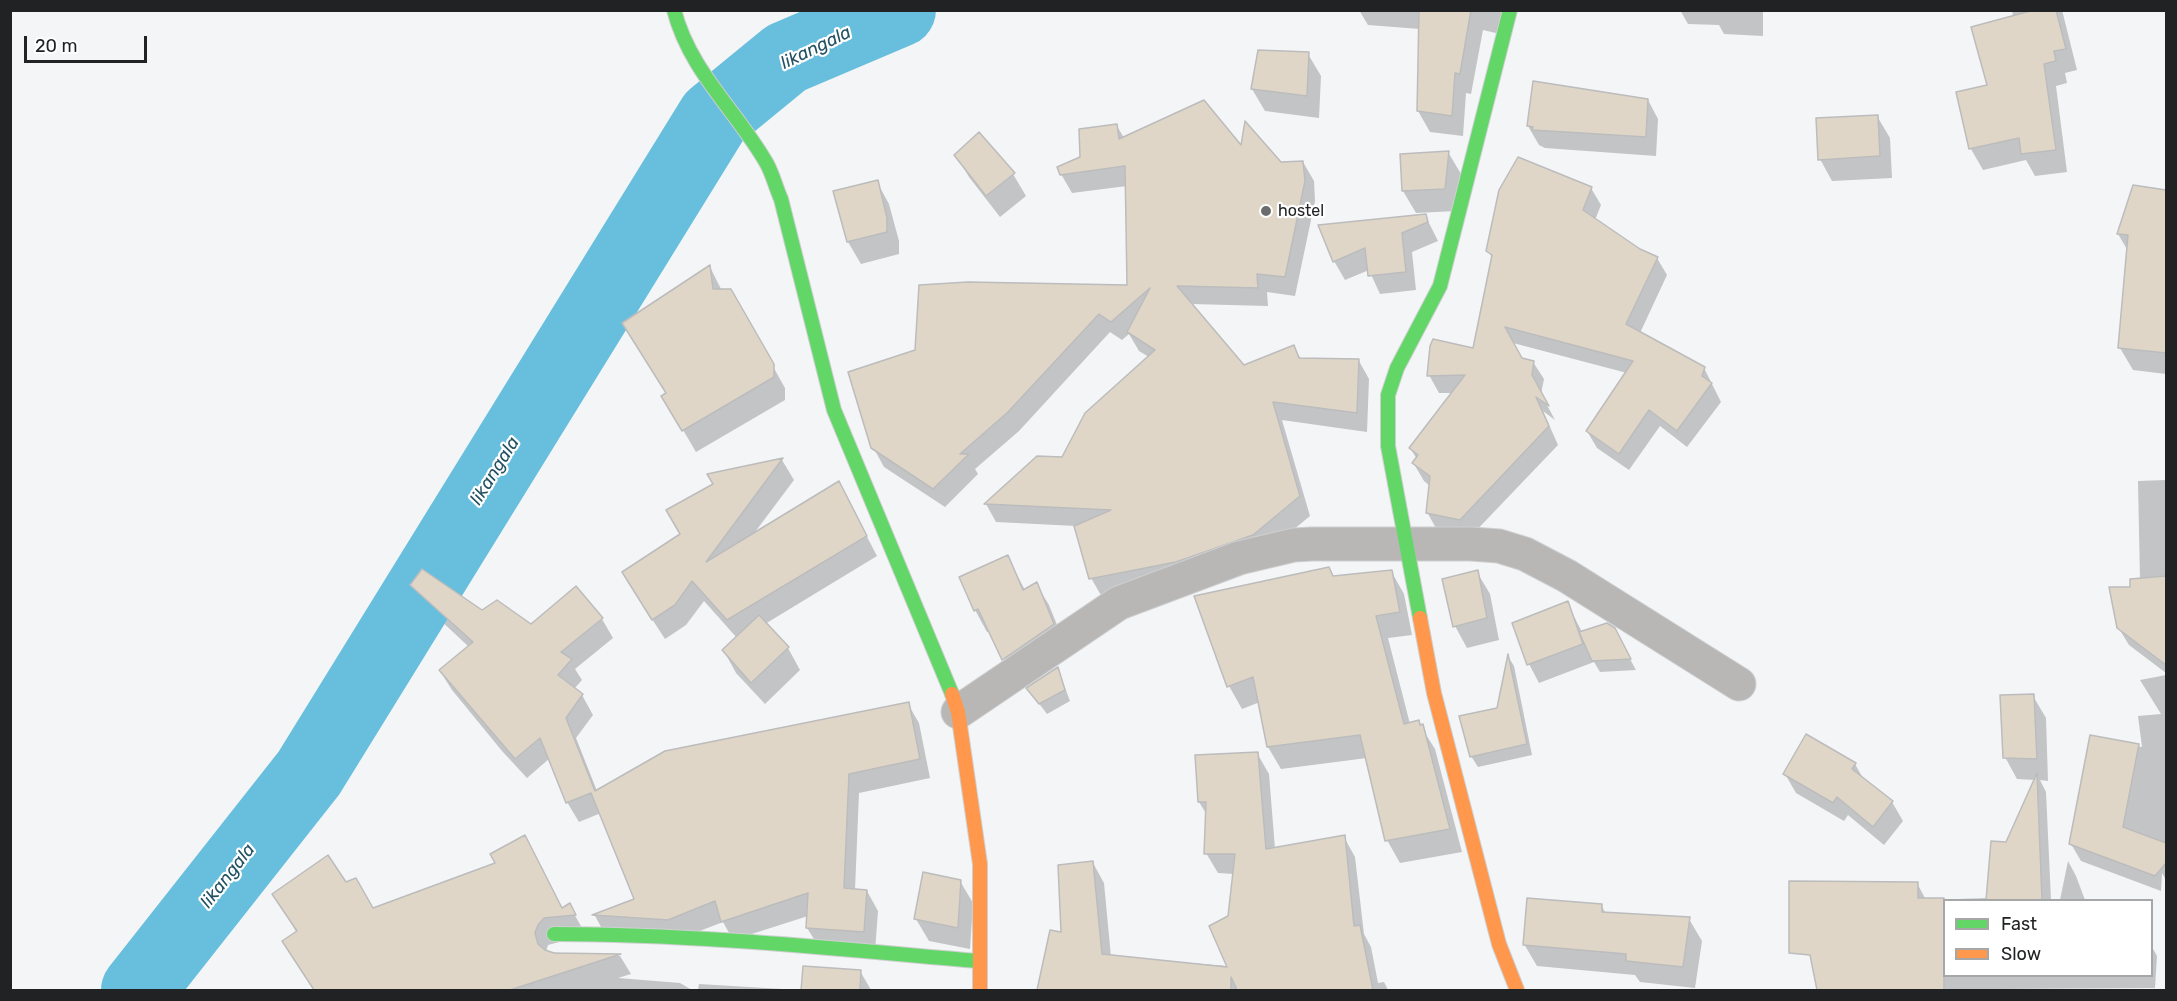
<!DOCTYPE html>
<html>
<head>
<meta charset="utf-8">
<style>
  body { margin:0 }
  #map { position:relative; width:2177px; height:1001px; overflow:hidden; background:#f3f5f7; font-family:Rubik,sans-serif }
  canvas { display:block }
  .frame { position:absolute; inset:0; border:12px solid #212224; pointer-events:none }
  .legend { position:absolute; left:1943px; top:899px; width:210px; height:78px; box-sizing:border-box; background:#fff; border:2px solid #a6a7a7; margin:0; padding:8px 10px; list-style:none; font-size:18px; color:#212224 }
  .legend li { display:flex; align-items:center; gap:12px; height:30px }
  .legend b { width:30px; border:2px solid #a6a7a7 }
  .scale { position:absolute; left:24px; top:36px; width:123px; height:27px; box-sizing:border-box; border:3px solid #212224; border-top:0; padding-left:8px; font-size:18px; line-height:21px; white-space:nowrap; color:#212224; -webkit-text-stroke:4px #fff; paint-order:stroke }
</style>
</head>
<body>
<div id="map">
<canvas width="2177" height="1001"></canvas>
<div class="frame"></div>
<ul class="legend">
<li><b style="height:8px;background:#63d668"></b>Fast</li>
<li><b style="height:8px;background:#ff974d"></b>Slow</li>
</ul>
<div class="scale">20 m</div>
</div>
<script>
const context = document.querySelector('canvas').getContext('2d');
context.lineJoin = 'round';
function fill(path, color) { context.fillStyle = color; context.fill(path, 'evenodd'); }
function trace(path, color, width, dash) { context.strokeStyle = color; context.lineWidth = width; context.lineCap = dash ? 'butt' : 'round'; context.setLineDash(dash || []); context.stroke(path); }
function write(font, color, halo, rows, align = 'center') {
  context.font = font + ' Rubik,sans-serif'; context.lineWidth = 4.5; context.setLineDash([]); context.textBaseline = 'middle'; context.strokeStyle = halo; context.fillStyle = color; for (const [text, x, y, turn = 0] of rows) {
    context.save(); context.translate(x, y); context.rotate((+turn || 0) * Math.PI / 180); context.textAlign = isNaN(turn) ? turn : align; if (halo) context.strokeText(text, 0, 0); context.fillText(text, 0, 0); context.restore();
  }
}
const shadow = new Path2D(`
  M1359,10H1506L1500,34L1483,30L1471,94L1466,93L1463,136L1430,132L1418,111L1420,29L1368,25Z
  M1680,10H1763V36L1724,34L1719,25L1688,24Z
  M2012,10H2062L2077,70L2065,73L2067,83L2056,86L2067,172L2035,176L2026,160L1983,170L1971,149L1989,86L2013,17Z
  M1308,54L1321,76L1319,118L1265,111L1252,89Z
  M1648,100L1658,119L1656,156L1545,148L1539,145L1528,126Z
  M1877,116L1890,138L1892,178L1832,181L1820,159Z
  M1117,126L1124,138L1242,148L1280,164L1303,162L1314,181L1315,201L1295,296L1267,292L1268,306L1191,304L1243,367L1294,347L1301,359L1359,361L1369,379L1367,432L1282,420L1310,516L1264,554L1102,597L1091,578L1076,526L996,522L986,504L1063,459L1149,357L1139,351L1129,334L1122,340L1110,332L1019,431L975,469L978,474L945,507L884,467L873,447L1128,287L1127,186L1072,193L1061,174Z
  M1448,152L1461,174L1456,211L1416,213L1403,191Z
  M956,155L1013,174L1026,196L1000,217L969,177Z
  M877,182L889,204L899,241V254L861,264L848,242L835,192Z
  M2134,187L2166,192V374L2133,370L2120,348L2128,251L2118,234Z
  M1591,188L1601,205L1595,220L1640,250L1657,258L1667,275L1640,333L1704,368L1721,402L1687,447L1660,426L1629,470L1597,448L1587,431L1627,373L1513,343L1521,359L1533,362L1544,379L1541,394L1555,420L1543,411L1558,445L1470,537L1437,530L1427,512L1430,486L1424,481L1414,464L1417,459L1410,448L1453,393H1439L1429,375L1474,349L1493,260L1488,250Z
  M1425,215L1438,241L1412,252L1416,290L1380,294L1369,270L1345,280L1334,261Z
  M710,267L722,291L743,313L785,388V400L696,452L663,396L667,394Z
  M782,460L794,480L752,536L839,483L877,556L765,624L788,648L800,670L765,704L736,673L724,651L737,638L704,601L686,625L665,639L635,593L682,535L715,484L709,475Z
  M2166,480V673L2129,645L2118,627L2132,589L2140,580L2138,481Z
  M1007,557L1025,590L1036,584L1049,605L1066,647L1016,680L990,631L987,632L975,610Z
  M1391,571L1404,594L1412,635L1388,638L1410,724L1418,722L1435,749L1462,852L1400,863L1387,840L1367,758L1281,769L1268,747L1260,702L1242,709L1229,686L1333,577Z
  M1477,572L1490,594L1499,640L1467,648L1455,626Z
  M412,585L482,612L531,626L602,619L613,638L575,669L582,680L574,689L582,695L593,715L576,738L597,791L908,704L919,723L930,778L859,793L855,890L867,891L878,911L875,951L819,947L807,928L808,916L733,940L723,922L679,939L605,934L595,916L636,900L601,813L579,822L567,802L550,758L527,778L502,751L452,690L440,671L469,647L423,604Z
  M1567,603L1582,632L1620,641L1636,670L1600,672L1594,662L1539,683L1529,664L1514,624Z
  M1509,658L1514,666L1532,755L1478,767L1471,756L1498,709Z
  M1058,669L1070,701L1047,714L1028,689Z
  M2166,675V880L2162,873L2161,891L2081,861L2071,844L2091,737L2142,747L2138,716L2161,714L2140,680Z
  M2033,696L2046,718L2048,781L2040,780L2046,792L2051,900H1944V976H2152V947L2157,956L2155,988L1845,990L1789,883H1917L1926,900L1988,898L2007,844L2036,780L2017,779L2005,757Z
  M1257,753L1269,774L1275,849L1344,837L1355,857L1364,934L1371,947L1378,983L1384,982L1388,990H1039L1051,932L1062,934L1093,863L1104,883L1111,957L1228,966L1229,917L1234,874L1218,873L1206,853L1207,815L1199,802Z
  M1855,764L1864,780L1892,802L1903,821L1884,845L1848,815L1844,821L1796,793L1785,774Z
  M2068,861L2076,876L2085,900H2060Z
  M960,881L973,903L970,949L929,941L916,919Z
  M346,883L372,910L562,909L569,905L586,935L548,945L546,952L620,956L631,974L618,978L680,983L692,990H314L295,961L297,933L274,895Z
  M1601,906L1606,913L1689,919L1702,941L1695,988L1640,982L1635,975L1537,966L1524,944Z
  M804,967L860,971L871,990H803Z
  M699,984L799,990H698Z`);
const river = new Path2D(`
  M138,990L309,773L714,117L786,58L899,10`);
const building = new Path2D(`
  M1419,10H1471L1460,74L1455,73L1452,116L1417,111Z
  M2034,10H2056L2066,49L2054,51L2056,61L2044,64L2056,150L2021,154L2019,138L1969,149L1956,92L1987,85L1971,27Z
  M1258,50L1309,52L1307,96L1251,89Z
  M1533,81L1648,99L1646,137L1532,130L1533,127L1527,126Z
  M1204,100L1241,145L1245,121L1281,162L1303,161L1305,181L1285,277L1257,274L1258,288L1177,286L1244,365L1294,345L1299,358L1359,359L1357,413L1273,402L1300,496L1253,535L1176,562L1089,579L1074,526L1111,510L984,504L1037,456L1062,457L1085,413L1155,350L1127,332L1150,288L1111,322L1099,314L1008,412L960,454H969L933,489L871,448L848,372L915,350L919,285L968,282L1127,285L1125,166L1060,175L1057,167L1080,157L1079,129L1117,124L1119,139Z
  M1878,115L1880,156L1818,160L1816,118Z
  M979,132L1015,173L986,196L954,155Z
  M1449,151L1445,189L1402,191L1400,154Z
  M1518,157L1592,187L1583,210L1640,249L1658,257L1626,324L1705,367L1702,376L1712,383L1677,431L1649,410L1619,454L1586,431L1633,361L1505,327L1522,358L1534,361L1532,375L1549,406L1536,397L1549,426L1460,520L1426,513L1430,476L1412,463L1418,455L1409,448L1465,375L1427,376L1430,346L1433,339L1473,348L1492,255L1486,251L1499,190Z
  M878,180L887,218V232L847,242L833,191Z
  M2133,185L2166,190V353L2118,348L2128,235L2117,234Z
  M1426,214L1428,222L1402,233L1406,272L1368,276L1365,248L1333,262L1318,225Z
  M710,265L713,289H731L774,364V377L682,431L661,396L666,393L622,323Z
  M783,458L706,562L839,481L867,536L727,620L692,581L675,605L652,620L622,572L680,534L666,510L713,484L707,474Z
  M1008,555L1023,590L1037,582L1054,624L1002,660L978,609L974,611L959,577Z
  M1329,567L1333,576L1392,570L1400,612L1376,616L1404,724L1419,720L1420,725L1423,724L1450,829L1385,841L1360,735L1267,747L1253,677L1227,687L1194,596Z
  M422,569L482,610L497,600L531,624L576,586L603,618L561,652L572,659L558,675L583,694L566,718L595,791L665,751L909,702L920,759L849,774L844,888L867,890L864,932L806,928L808,893L721,922L715,901L668,920L592,915L634,899L591,793L566,803L540,738L515,759L439,670L473,642L410,585Z
  M1478,570L1487,618L1453,627L1442,579Z
  M2166,576V665L2117,628L2109,587H2130V579Z
  M1568,601L1583,644L1527,665L1512,623Z
  M759,615L789,647L751,683L722,650Z
  M1607,623L1615,628L1631,659L1592,661L1579,632Z
  M1508,654L1527,744L1470,757L1459,716L1497,708Z
  M1058,667L1065,690L1039,704L1026,688Z
  M2034,694L2037,759L2003,758L2000,695Z
  M1806,734L1856,763L1852,769L1893,801L1873,827L1837,797L1833,803L1783,774Z
  M2090,735L2139,744L2123,827L2166,843V863L2155,876L2069,844Z
  M1258,752L1266,849L1345,835L1354,926L1360,925L1373,990H1237L1231,977V990H1037L1050,930L1061,932L1058,865L1093,861L1102,954L1227,967L1209,926L1228,916L1235,854H1204L1206,802H1198L1195,755Z
  M2037,773L2042,900H1986L1991,841L2006,842Z
  M525,835L562,908L570,903L576,915L544,918L538,925L535,933L538,944L545,950L554,953L621,954L510,990H314L282,941L297,931L272,894L328,855L346,882L356,878L373,908L495,863L490,854Z
  M923,872L961,880L958,928L914,919Z
  M1789,881L1918,882V898H1944V990H1817L1810,955L1789,953Z
  M1527,898L1602,904V912L1690,917L1683,967L1626,961V954L1523,945Z
  M803,966L861,970L860,990H801Z`);
const street = new Path2D(`
  M958,712L1119,603L1239,558L1294,545L1312,544H1471L1499,546L1525,554L1567,576L1739,684`);
const fast = new Path2D(`
  M674,10C690,72 737,111 767,164C773,175 776,188 781,199L834,410L952,694
  M1420,618L1388,446V395L1397,368L1440,286L1510,10
  M554,934C695,934 837,949 978,961`);
const slow = new Path2D(`
  M1420,618L1434,693L1499,944L1517,990
  M952,694L958,712L980,864V990`);
const markers = [
  [1266,211,6,"#6a6c6e"]
];
const poiNames = [
  ["hostel",1278,211]
];
const waterNames = [
  ["likangala",816,48,-26],
  ["likangala",495,471,-58],
  ["likangala",228,876,-52]
];
fill(shadow, '#0003');
trace(river, '#68bfdd', 74);
fill(building, '#dfd6c7');
trace(building, '#bcbcbd', 1.5);
trace(street, '#cecfd0', 35);
trace(fast, '#cecfd0', 16);
trace(slow, '#cecfd0', 16);
trace(street, '#b8b7b6', 33);
trace(fast, '#63d668', 14);
trace(slow, '#ff974d', 14);
for (const [x, y, r, color] of markers) { const dot = new Path2D(); dot.arc(x, y, r, 0, 2 * Math.PI); context.fillStyle = color; context.fill(dot); trace(dot, '#fff', 2); }
write('16px', '#212224', '#fff', poiNames, 'left');
write('italic 18px', '#225164', '#fff', waterNames);
</script>
</body>
</html>
